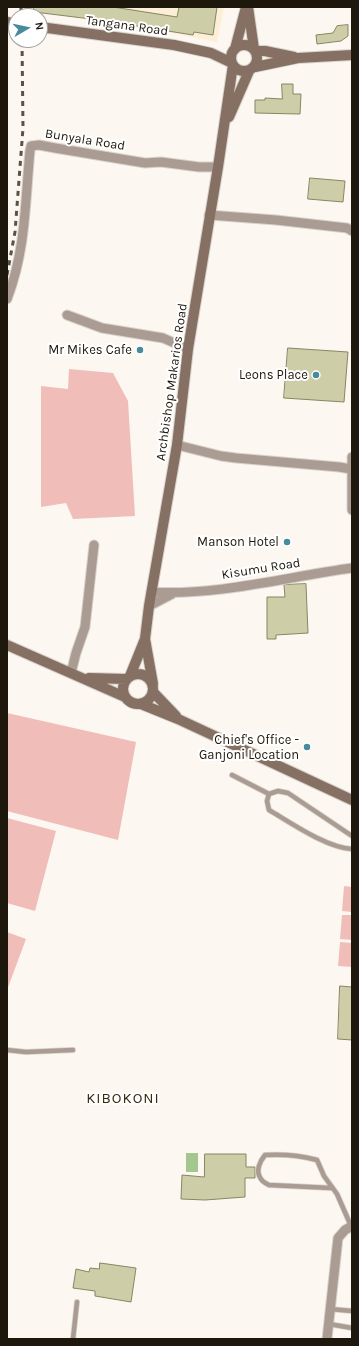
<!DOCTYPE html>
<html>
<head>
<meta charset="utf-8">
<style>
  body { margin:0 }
  #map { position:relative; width:359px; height:1346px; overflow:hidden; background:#fcf7f1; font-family:Karla,sans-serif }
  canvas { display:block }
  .frame { position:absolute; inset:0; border:8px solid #1e170b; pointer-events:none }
  .north { position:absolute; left:8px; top:8px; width:40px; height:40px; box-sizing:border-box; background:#fff; border:1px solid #a5a29d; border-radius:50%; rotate:81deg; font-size:11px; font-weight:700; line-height:16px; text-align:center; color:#1e170b }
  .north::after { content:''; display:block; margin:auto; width:14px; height:18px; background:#498a9c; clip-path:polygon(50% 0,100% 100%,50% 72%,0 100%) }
</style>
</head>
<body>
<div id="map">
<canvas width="359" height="1346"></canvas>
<div class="frame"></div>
<div class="north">N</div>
</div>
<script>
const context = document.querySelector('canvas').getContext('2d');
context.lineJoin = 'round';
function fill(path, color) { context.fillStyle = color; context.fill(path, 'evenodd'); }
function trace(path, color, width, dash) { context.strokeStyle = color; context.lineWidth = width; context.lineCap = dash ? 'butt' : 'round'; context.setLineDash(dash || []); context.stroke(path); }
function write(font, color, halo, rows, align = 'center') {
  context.font = font + ' Karla,sans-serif'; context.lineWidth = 4; context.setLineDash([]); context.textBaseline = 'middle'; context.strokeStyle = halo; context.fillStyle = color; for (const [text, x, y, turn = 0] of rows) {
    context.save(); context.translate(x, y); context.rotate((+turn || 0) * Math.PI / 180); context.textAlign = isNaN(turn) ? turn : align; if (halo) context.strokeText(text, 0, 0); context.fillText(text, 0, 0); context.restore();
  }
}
const built = new Path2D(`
  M54,7H224L217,42L54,10Z`);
const green = new Path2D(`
  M69,369L113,373L128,401L135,516L73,519L66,503L41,507V386L68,389Z
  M7,713L136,742L118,840L7,811Z
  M7,818L56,831L35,911L7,903Z
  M344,886L352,887V912L342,911Z
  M342,915H352V940L340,939Z
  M7,932L26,939L7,990Z
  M340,942L352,943V967L338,966Z`);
const water = new Path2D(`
  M186,1153H198V1172H186Z`);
const building = new Path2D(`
  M34,7H113L177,17L179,7H217L213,35L194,32L193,35L99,20L34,12Z
  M348,25V36L341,41L317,44L316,35L333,33L337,26Z
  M282,84H293V94H301L300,114L255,113V100H265V98L282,99Z
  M310,178L345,181L343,202L308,199Z
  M288,348L348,352L344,402L284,398Z
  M306,584L308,633L276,635V639H267V597H285L284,585Z
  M340,986L352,987V1040L338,1039Z
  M205,1154H246V1167H255V1178H245V1197L205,1200L181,1199L182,1175L204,1177Z
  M100,1263L136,1268L131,1302L95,1296V1291L73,1288L76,1269L89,1272L90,1268L99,1269Z`);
const lane = new Path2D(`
  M232,775L269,794
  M352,836L288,793L278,791L269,794L267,801L269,810C291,823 327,848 352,849
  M7,1050L26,1052L73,1050
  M331,1188L269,1185C267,1184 262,1181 261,1179C255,1171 260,1161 265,1155C284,1154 299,1155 317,1160L324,1176L337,1194L351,1226
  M330,1309L352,1311
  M329,1324L352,1328
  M73,1339L77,1302`);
const street = new Path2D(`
  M209,215L276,220L347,228L352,231
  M7,299C26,250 25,202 30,151L31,146L39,145L55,148L145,163L161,162L199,167H218
  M67,315L102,328L163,338L188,349
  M177,445L221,456L236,458L339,467L351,469
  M352,457V510
  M151,592C218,596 286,577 352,568
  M149,606L172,594
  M71,673L76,653L85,627L94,545
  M327,1339L338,1238L345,1230L352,1226`);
const secondary = new Path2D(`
  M248,7L254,49
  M7,22L16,24
  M40,27L174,45L211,53L232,63
  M231 58a13 13 0 1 1 26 0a13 13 0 1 1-26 0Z
  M235,49L246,7
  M256,51H265L294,57
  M255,67L298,58L352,55
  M229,117L249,71
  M7,645L125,697
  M123 689a15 15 0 1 1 30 0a15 15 0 1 1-30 0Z
  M130,676L145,639
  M89,678L126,679
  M153,684L145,639L149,606L177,445L188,349L218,167L233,65
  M154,693L176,716
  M141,704L178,719L352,800`);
const rail = new Path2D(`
  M21,7V16
  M7,275L15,232L23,128L22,40`);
const markers = [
  [140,350,4,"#498a9c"],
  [316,375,4,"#498a9c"],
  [287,542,4,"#498a9c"],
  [307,747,4,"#498a9c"]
];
const streetNames = [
  ["Tangana Road",127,26,8],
  ["Bunyala Road",85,140,9],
  ["Archbishop Makarios Road",172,382,-82],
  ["Kisumu Road",261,569,-9]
];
const poiNames = [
  ["Mr Mikes Cafe",132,350],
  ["Leons Place",308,375],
  ["Manson Hotel",279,542],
  ["Chief's Office -",299,740],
  ["Ganjoni Location",299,755]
];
const quarterNames = [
  ["KIBOKONI",123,1099]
];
fill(built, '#fdeed6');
fill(green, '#f1bdb8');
fill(water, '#a3c78f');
fill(building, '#cdcda8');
trace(building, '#868663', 1);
trace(lane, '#d8d3cc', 6);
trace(street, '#d8d3cc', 11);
trace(secondary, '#d8d3cc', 12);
trace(lane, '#ab9c93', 4.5);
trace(street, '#ab9c93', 9);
trace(secondary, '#857063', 10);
trace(rail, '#585247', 3, [5, 5]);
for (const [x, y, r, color] of markers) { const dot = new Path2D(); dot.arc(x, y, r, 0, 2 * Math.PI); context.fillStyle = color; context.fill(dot); trace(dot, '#fff', 1.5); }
write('13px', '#1e170b', '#fff', streetNames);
write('13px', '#1e170b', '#fff', poiNames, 'right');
context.letterSpacing = '1px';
write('15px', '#3a2a0d', '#fff', quarterNames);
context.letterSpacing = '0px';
</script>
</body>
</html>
